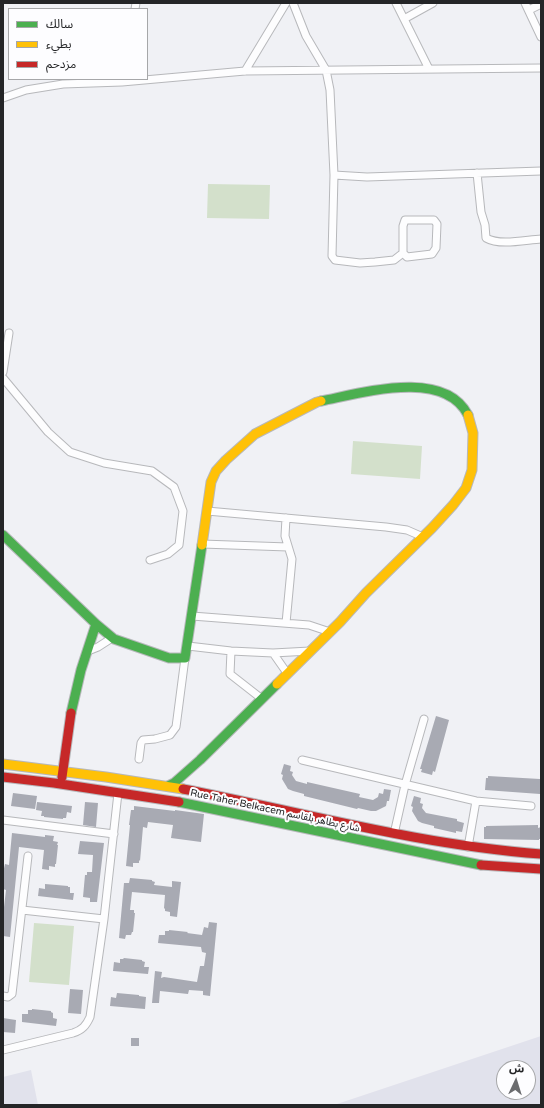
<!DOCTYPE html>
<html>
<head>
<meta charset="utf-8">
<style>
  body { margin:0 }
  #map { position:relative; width:544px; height:1108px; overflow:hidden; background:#f0f1f5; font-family:"Varela Round","Noto Sans Arabic",sans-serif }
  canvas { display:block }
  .frame { position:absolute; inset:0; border:4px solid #242527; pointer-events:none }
  .legend { position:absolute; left:8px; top:8px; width:140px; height:72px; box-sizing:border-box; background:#fdfdff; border:1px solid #a6a7a9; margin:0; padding:5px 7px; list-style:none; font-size:12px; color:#242527 }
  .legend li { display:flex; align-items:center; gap:8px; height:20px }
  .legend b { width:20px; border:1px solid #a6a7a9 }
  .north { position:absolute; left:496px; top:1060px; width:40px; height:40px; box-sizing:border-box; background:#fdfdff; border:1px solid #a6a7a9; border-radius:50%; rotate:4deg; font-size:11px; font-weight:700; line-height:16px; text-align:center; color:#242527 }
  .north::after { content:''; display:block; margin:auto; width:14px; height:18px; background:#6b6c6f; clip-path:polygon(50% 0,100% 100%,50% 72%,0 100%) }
</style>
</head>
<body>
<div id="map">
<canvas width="544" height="1108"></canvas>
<div class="frame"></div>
<ul class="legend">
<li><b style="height:5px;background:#4caf50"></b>سالك</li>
<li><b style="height:5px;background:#ffc107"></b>بطيء</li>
<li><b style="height:5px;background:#c62828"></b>مزدحم</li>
</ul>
<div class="north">ش</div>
</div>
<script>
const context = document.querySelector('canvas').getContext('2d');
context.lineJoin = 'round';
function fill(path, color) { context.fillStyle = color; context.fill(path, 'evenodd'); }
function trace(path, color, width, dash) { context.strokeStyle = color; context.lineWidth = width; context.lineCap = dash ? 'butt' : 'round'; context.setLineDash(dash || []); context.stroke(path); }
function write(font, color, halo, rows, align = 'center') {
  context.font = font + ' "Varela Round","Noto Sans Arabic",sans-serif'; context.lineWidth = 4; context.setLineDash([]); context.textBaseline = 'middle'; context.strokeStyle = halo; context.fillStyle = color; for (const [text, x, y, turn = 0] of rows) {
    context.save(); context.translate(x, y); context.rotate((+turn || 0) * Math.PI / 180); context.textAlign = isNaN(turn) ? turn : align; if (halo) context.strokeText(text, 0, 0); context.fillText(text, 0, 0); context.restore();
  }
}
const built = new Path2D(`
  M541,1036V1105H334ZM504,1068H528V1092H504Z
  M31,1070L38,1105H3V1077Z`);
const green = new Path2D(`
  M208,184L270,185L269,219L207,218Z
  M353,441L422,446L420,479L351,474Z
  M34,923L74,926L69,985L29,982Z`);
const building = new Path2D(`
  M436,716L449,720L435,772L433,771L432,775L421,772L422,769H420Z
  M284,764L291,766L290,771L293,772L292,775L296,781L307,784V782L360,794L359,797L373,800L378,797L379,793L383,794L384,789L391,790L389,801H387L386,806L376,811H371L358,808L357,809L304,796V794L293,791L288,789L282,779L283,775L281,774Z
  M488,776L540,779V782H541V793L540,794L485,790L486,778H488Z
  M13,793L37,796L35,809L11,806Z
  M414,796L421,798L420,803L423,804L422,808L426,813L457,819V821L464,823L462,832L456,831V833L434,828V826L422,823L418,821L412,811L413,807L411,806Z
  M37,802L72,806L71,813L67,812L66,818H63V819L44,817V816H41L42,811L36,810Z
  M85,802L98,803L96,827L83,825Z
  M134,806L175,811V810L204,814L201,842L171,838L173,825L148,822L147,828L143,827L140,861L139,860V863H133V867L126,866L130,825H129L131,810H134Z
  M538,825V828L541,827V839H539V840L484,839V827H486V826Z
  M12,833L45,837V835L54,836L53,841L58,842L57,845H58L56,864H55V867L49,866V870L42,869L44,850L19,847L10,937L3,936V907H4L6,890L3,889V873L5,864L9,865Z
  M80,841L104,843L97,902H90V898L83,897L85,875H87V872H92L93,855L78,854Z
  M130,878L152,880V881L155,882L154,885L172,887V881L181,882L177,917L170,916V912L165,911V909L164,908L165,895L132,892L130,910H134V913H135L133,932H132L131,935H126L125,939L119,938L124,883H129Z
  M45,884L68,886V887H70V893H74L73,900L38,896L39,888L45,889Z
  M209,922L217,923L210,996L203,995V991L189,990L188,994L160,991L159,1003H152L155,971L162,972L161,978L164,977L197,982L200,966H204L206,953L202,952L201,947L158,943L159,935H165V931H169V930L188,932L187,933L202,935L204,927L208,928Z
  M124,958L142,960V961L145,962L144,967H149L148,974L113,971L114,962L120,963V959H123Z
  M70,989L83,990L81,1014L68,1013Z
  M117,993L139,995V996L146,997L145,1009L110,1006L111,997L116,998Z
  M32,1009L51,1011V1012L53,1013V1018L57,1019L56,1026L22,1022V1014H28V1010H32Z
  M3,1018L16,1020L15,1033L3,1032Z
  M131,1038H139V1046H131Z`);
const street = new Path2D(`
  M293,3L306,36L326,70L330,90L334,175L332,256L335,260L360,263L375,262L394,260L403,253V226L405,220H434L437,224L436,248L432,254L407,257L403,253
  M396,3L429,69
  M525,3L541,37
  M135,9L136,3
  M529,10L541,4
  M404,19L433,3
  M245,71L286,3
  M3,98L26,90L63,84L122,82L245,71L541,68
  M477,173L481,212L485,225L486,238C500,246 525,240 541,239
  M334,175L367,177L541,171
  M3,372L9,333
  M3,378L48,432L70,452L104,463L152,471L174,487L183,511L179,545L168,554L150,560
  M207,511L386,527L407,530L423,537
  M286,518L285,536L292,559L286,623
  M202,544L288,547
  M192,616L309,625L330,632
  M188,646L231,651L273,653
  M88,651L98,647L112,638
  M231,651L230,674L262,699
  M287,673L273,653L310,651
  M139,759L141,743L143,740L155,739L170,735L176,727L185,658
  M302,760L476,801L531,806
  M3,820L114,834
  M394,834L405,785L424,719
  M468,847L476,801
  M22,910L104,919
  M3,996L8,997L12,994L28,856
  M3,1050L73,1033C82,1030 86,1026 90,1017L104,919L118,793`);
const fast = new Path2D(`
  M321,401C362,393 444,368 468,415
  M3,535L96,624L81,670L71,713
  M96,624L114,639L169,658H185L202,545
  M168,786L174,783L200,760L277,684
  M179,802L481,865`);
const slow = new Path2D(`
  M202,545L211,482L216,471L226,460L255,434L317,402L321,401
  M277,684L340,622L366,593L432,528L453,505L466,488L472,470L473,433L468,415
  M3,764L106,777L183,789`);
const jam = new Path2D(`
  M3,777L54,783L179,802
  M62,777L71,713
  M183,789C302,812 419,845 541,854
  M481,865L541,869`);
const streetNames = [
  ["Rue Taher Belkacem شارع بطاهر بلقاسم",275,811,12]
];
fill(built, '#e1e2ec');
fill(green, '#d3e0cb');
fill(building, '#a8aab3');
trace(street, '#b7b8bb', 9);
trace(fast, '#b7b8bb', 11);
trace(slow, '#b7b8bb', 11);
trace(jam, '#b7b8bb', 11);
trace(street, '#fdfdfe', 7);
trace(fast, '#4caf50', 9);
trace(slow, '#ffc107', 9);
trace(jam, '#c62828', 9);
write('10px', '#242527', '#fdfdff', streetNames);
</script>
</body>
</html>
